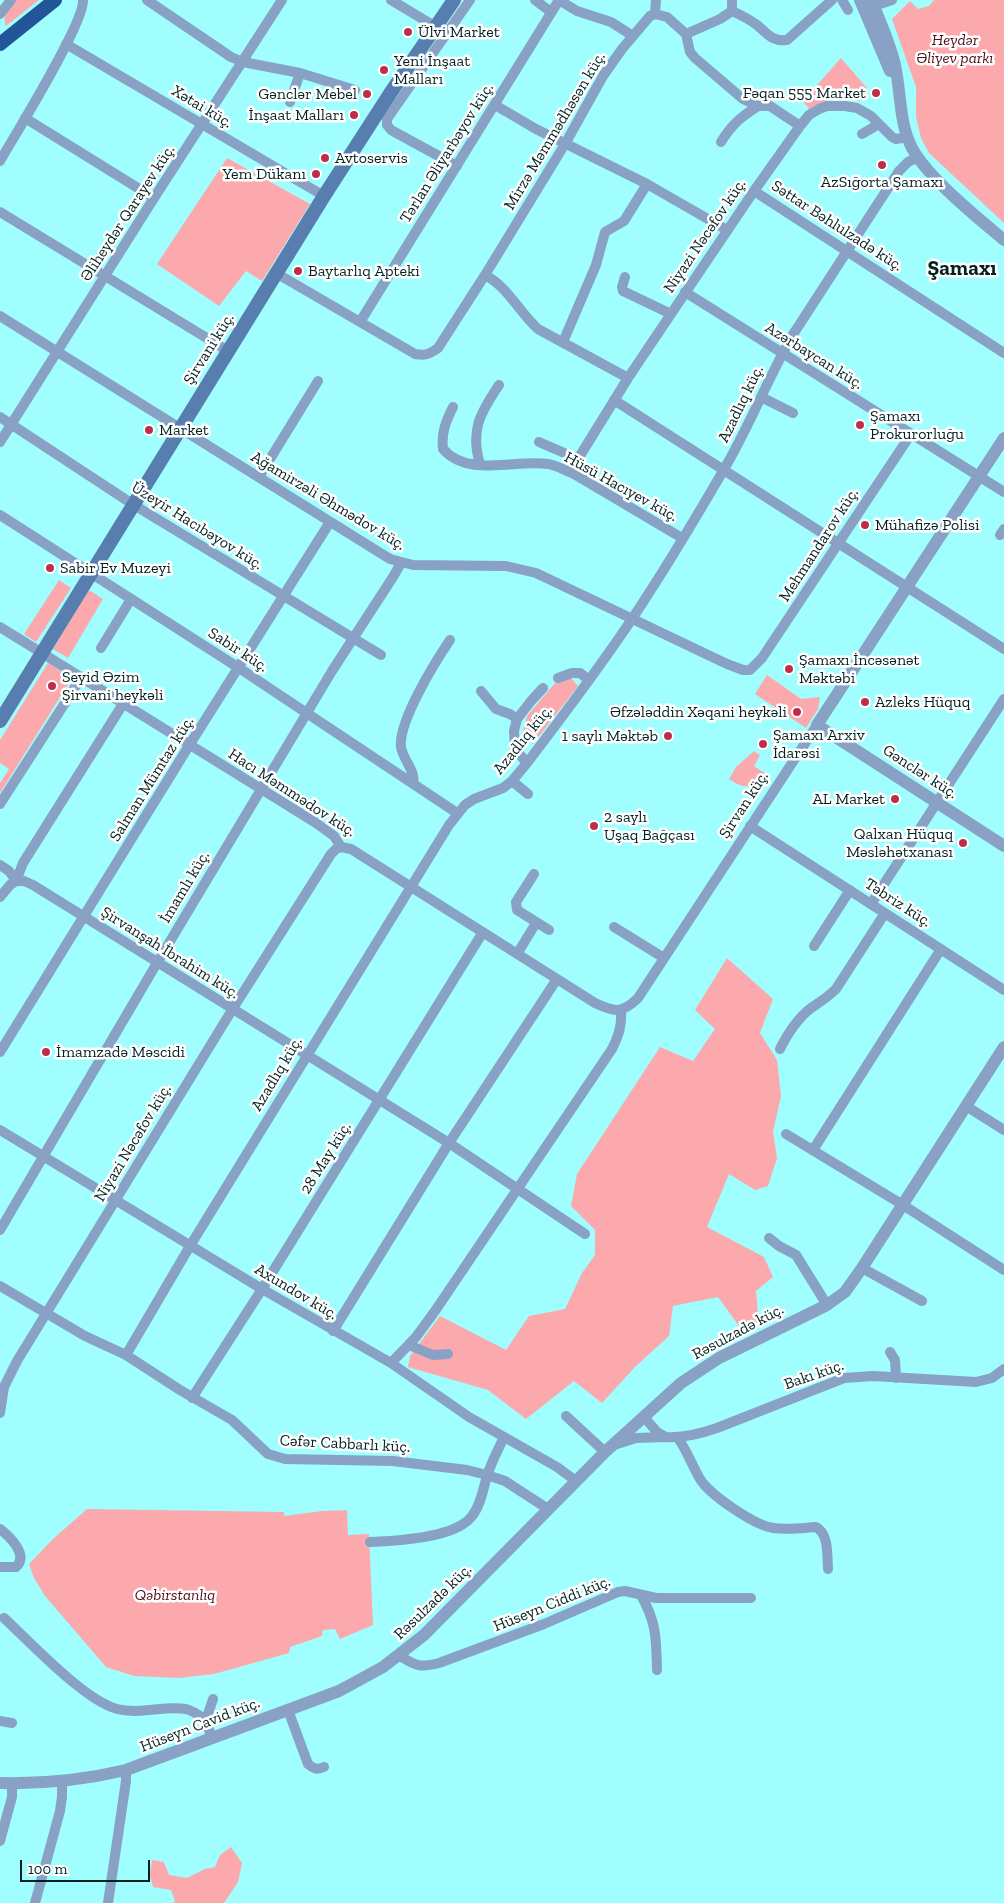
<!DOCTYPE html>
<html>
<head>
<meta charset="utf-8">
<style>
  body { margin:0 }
  #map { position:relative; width:1004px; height:1903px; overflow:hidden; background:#a0fefe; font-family:"Zilla Slab",serif }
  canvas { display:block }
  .scale { position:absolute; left:20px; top:1860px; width:130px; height:22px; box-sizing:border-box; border:2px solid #032121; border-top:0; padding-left:6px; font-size:15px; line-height:18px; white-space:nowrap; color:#032121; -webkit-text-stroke:4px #fff; paint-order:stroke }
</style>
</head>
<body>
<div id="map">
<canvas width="1004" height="1903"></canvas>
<div class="scale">100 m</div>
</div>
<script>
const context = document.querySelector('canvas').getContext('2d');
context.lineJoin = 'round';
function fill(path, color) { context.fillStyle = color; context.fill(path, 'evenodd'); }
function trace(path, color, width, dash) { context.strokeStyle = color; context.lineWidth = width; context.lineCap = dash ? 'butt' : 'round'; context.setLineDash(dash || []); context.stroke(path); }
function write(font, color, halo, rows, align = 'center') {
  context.font = font + ' "Zilla Slab",serif'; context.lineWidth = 5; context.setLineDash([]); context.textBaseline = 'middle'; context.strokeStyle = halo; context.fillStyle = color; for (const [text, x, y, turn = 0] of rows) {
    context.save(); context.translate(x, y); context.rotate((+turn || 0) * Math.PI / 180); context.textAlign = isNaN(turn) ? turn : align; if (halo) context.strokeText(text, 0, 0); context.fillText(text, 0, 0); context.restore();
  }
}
const green = new Path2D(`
  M16,0H39L6,26C1,16 10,8 16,0Z
  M934,0H1004V223L929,153L921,138L916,117V87L892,19L910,1L918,9L929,6Z
  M841,58L867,88L860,101C840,98 826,98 809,109L803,101Z
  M227,158L310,204L262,281L246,271L219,306L157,264Z
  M59,580L71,588L36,642L24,634Z
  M89,590L103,599L68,658L53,649Z
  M48,663L72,678L0,793V783L9,769L0,763V740Z
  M767,675L801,699L820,697L818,709L806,728L755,694Z
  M571,678L578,686L533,744L522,736L527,716L533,709L555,683Z
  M754,751L760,755L754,766L769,776C752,787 747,791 729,779L736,767Z
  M727,958L773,999L760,1033L777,1060L781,1096L773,1132L777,1158L768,1186L755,1190L729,1174L707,1227L764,1257L773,1277L756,1291L759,1326L744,1333L718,1297L673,1306L669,1336L635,1367L602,1403L574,1381L526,1419L488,1390L408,1367L410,1356L440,1316L506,1350L529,1316L565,1309L582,1273L595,1255V1230L571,1206L577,1174L660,1047L693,1061L715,1029L695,1010Z
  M87,1509L284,1512V1516L322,1511L347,1510L348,1535L369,1534L373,1625L340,1639L335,1629L323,1630L322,1636L290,1647L289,1653L214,1674L179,1678L134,1676L106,1667L45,1596L34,1578L29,1564L53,1539Z
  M231,1847L242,1863L238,1882L224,1903H173L175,1901L171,1890L153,1887L150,1875L152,1860L164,1862L169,1875L187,1878L205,1869L215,1867L220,1855Z`);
const minor = new Path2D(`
  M147,0L231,57L243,62L300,73L355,90
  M391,0L436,27
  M535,0L551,12
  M559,0L577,11L611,22L633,36
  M842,0L848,10
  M874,6L892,0
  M732,11C741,15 749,19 757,25C767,33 772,42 787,40L832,0
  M0,14L11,0
  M655,14L656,0
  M686,34L690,52L695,58L743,99L758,106H770L800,126
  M66,44L324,196
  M290,102L300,73
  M495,105L536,129L647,184L727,230
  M25,118L154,198
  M862,134L879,124
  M721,142C732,124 741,117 758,106
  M0,161C15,135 85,22 83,0
  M457,166L391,130L387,125V119L470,0
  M754,191L1004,353
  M0,212L228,351
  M276,273L415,354C425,356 430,354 438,348L485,275L565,144L603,76L622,49L650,16L655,14L667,17L686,34L720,19L732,11V0
  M485,275C508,287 519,312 538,329L628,378
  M625,277L622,287L623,291L671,314
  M685,292L1004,492
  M0,316L390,559L413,565L506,566L536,573L727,664L743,670H750L762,658L911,434
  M360,322L559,0
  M563,342L596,265L605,232L624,221L647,184
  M761,397L793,413
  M614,400L1004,649
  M453,407C446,421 441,433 443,449C468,478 517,459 548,464C557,465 565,471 574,474L682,538
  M0,417L134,505L381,655
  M0,442L154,198L282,0
  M539,442L578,459
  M480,464C470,431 480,413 499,385
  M574,474L578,459L628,378L671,314L754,191L800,126L809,115L819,109L827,106H845L857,108L871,116L892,137L896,139L908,137
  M259,477L318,381
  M0,515L239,668L457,813
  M1000,535L1004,529
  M0,627L316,823L334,836L341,847L351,849L595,1003C614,1012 622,1014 638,998L817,725
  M101,648L131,599
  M558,678L572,673H580L589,680
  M481,691L496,709L510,714L517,719L514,731L515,749L527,763
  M517,719L531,701L543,688
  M512,781L528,794
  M413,783C416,771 403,760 401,747C398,722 435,662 450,640
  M0,804L81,678
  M750,826L1004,990
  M0,865L9,871L16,881
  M534,874L516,902L517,910L549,930
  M16,881H24L33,885L449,1143L585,1234
  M0,897L10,885L16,881L23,863L123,704
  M871,904L1004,699
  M614,927L664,958
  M814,946L850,890
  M517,954L536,923
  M780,1049C787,1035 798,1018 811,1008C820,1002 828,997 836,989L885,913
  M0,1052L190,744L330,522
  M966,1106L1004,1130
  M0,1130L262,1289L391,1363L469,1417L557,1467L576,1481
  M786,1134L903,1205L1004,1270
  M813,1150L941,949
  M0,1230L157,963L332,671L393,577L401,563
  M769,1238L779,1246L796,1255L827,1305
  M862,1268L922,1301
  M0,1286L85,1336L126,1355L180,1390L232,1420L268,1454L285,1459L393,1461L467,1470L487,1475L505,1481L548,1509
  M333,1331L449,1143L557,979
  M409,1345L433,1355L448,1354
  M890,1352L895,1360L896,1378
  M126,1355L190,1246L449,825L465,805L474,799L503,788L512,781L527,763C563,716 599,668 632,619C664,571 694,521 723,471C750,426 768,377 794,333L899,171L908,162L918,157
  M391,1363L416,1337L435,1311L612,1049C619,1035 622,1025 621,1010
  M192,1398L262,1289L483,932
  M0,1413L4,1387L17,1361L232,1010L331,854L336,849L341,847
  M566,1416L605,1452
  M666,1437C684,1438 700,1434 717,1428L844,1378L873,1376L976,1382L992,1378L1004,1369
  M678,1438C687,1451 692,1465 700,1479C710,1495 754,1525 773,1528C787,1530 802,1528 816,1527C829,1534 827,1555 828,1569
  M614,1445L636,1438L666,1437L657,1432L644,1417
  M0,1529C10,1537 29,1555 16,1567H0
  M370,1542C397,1541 456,1538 472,1516C481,1505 483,1489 487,1476C491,1463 498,1450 504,1437
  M641,1595C657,1624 656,1638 657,1670
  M4,1618C31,1643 84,1700 117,1709C140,1715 164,1705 186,1709C194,1711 200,1716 206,1720L212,1739
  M400,1656C416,1666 420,1668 439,1663L544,1624L618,1592L625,1591L656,1598H751
  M288,1710L308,1764C314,1769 317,1770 324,1767
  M206,1720L213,1699
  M0,1721L12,1723
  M0,1841L12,1797V1783
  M35,1903L60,1811L62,1797V1781
  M108,1903L126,1781V1770`);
const tertiary = new Path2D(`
  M860,0L890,71
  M871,0C880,21 890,43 895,65C901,92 899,123 912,148C928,178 977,217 1004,240
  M1004,438L817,725L1004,846
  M0,1783C42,1784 84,1780 126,1770L339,1691L383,1667L424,1635L605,1452L681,1383L719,1358L827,1305L845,1292L862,1268L1004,1047`);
const secondary = new Path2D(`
  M0,721L324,196L391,92L454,0`);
const trunk = new Path2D(`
  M0,44L55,0`);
const markers = [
  [408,32,5,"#be2e48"],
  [384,70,5,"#be2e48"],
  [876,93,5,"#be2e48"],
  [367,94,5,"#be2e48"],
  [354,115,5,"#be2e48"],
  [325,158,5,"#be2e48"],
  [882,165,5,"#be2e48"],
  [316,174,5,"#be2e48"],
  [298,271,5,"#be2e48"],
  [860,425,5,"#be2e48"],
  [149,430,5,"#be2e48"],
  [865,525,5,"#be2e48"],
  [50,568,5,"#be2e48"],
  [789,669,5,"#be2e48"],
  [52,686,5,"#be2e48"],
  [865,702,5,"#be2e48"],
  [797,712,5,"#be2e48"],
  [668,736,5,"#be2e48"],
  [763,744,5,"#be2e48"],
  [895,799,5,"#be2e48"],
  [594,826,5,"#be2e48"],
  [963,843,5,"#be2e48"],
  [46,1052,5,"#be2e48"]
];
const poiNames = [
  ["Ülvi Market",418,32],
  ["Yeni İnşaat",394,61],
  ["Malları",394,79],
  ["Fəqan 555 Market",866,93,"right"],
  ["Gənclər Mebel",357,94,"right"],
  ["İnşaat Malları",344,115,"right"],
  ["Avtoservis",335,158],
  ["Yem Dükanı",306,174,"right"],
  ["AzSığorta Şamaxı",882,182,"center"],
  ["Baytarlıq Apteki",308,271],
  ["Şamaxı",870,416],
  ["Prokurorluğu",870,434],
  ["Market",159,430],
  ["Mühafizə Polisi",875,525],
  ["Sabir Ev Muzeyi",60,568],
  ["Şamaxı İncəsənət",799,660],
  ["Məktəbi",799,678],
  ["Seyid Əzim",62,677],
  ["Şirvani heykəli",62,695],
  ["Azleks Hüquq",875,702],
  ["Əfzələddin Xəqani heykəli",787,712,"right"],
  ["Şamaxı Arxiv",773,735],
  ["İdarəsi",773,753],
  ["1 saylı Məktəb",658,736,"right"],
  ["AL Market",885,799,"right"],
  ["2 saylı",604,817],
  ["Uşaq Bağçası",604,835],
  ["Qalxan Hüquq",953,834,"right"],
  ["Məsləhətxanası",953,852,"right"],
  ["İmamzadə Məscidi",56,1052]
];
const parkNames = [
  ["Heydər",955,40],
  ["Əliyev parkı",955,58],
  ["Qəbirstanlıq",175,1595]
];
const streetNames = [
  ["Xətai küç.",202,107,31],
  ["Mirzə Məmmədhəsən küç.",555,131,-59],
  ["Tərlan Əliyarbəyov küç.",447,153,-58],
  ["Əliheydər Qarayev küç.",128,213,-57],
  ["Səttar Bəhlulzadə küç.",837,226,33],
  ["Niyazi Nəcəfov küç.",705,236,-56],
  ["Şirvani küç.",209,349,-58],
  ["Azərbaycan küç.",814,356,32],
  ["Azadlıq küç.",741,404,-64],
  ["Hüsü Hacıyev küç.",621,487,29],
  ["Ağamirzəli Əhmədov küç.",328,501,31],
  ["Üzeyir Hacıbəyov küç.",197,526,32],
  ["Mehmandarov küç.",819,545,-57],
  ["Sabir küç.",238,650,33],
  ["Azadlıq küç.",523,740,-51],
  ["Gənclər küç.",920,772,33],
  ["Salman Mümtaz küç.",152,779,-58],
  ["Hacı Məmmədov küç.",292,793,33],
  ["Şirvan küç.",744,805,-57],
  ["İmamlı küç.",185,887,-59],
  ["Təbriz küç.",898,903,33],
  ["Şirvanşah İbrahim küç.",170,953,32],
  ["Azadlıq küç.",277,1074,-59],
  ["Niyazi Nəcəfov küç.",133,1143,-59],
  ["28 May küç.",326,1158,-58],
  ["Axundov küç.",296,1292,31],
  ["Rəsulzadə küç.",738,1332,-28],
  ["Bakı küç.",814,1375,-19],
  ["Cəfər Cabbarlı küç.",345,1444,3],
  ["Rəsulzadə küç.",433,1602,-44],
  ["Hüseyn Ciddi küç.",552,1604,-22],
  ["Hüseyn Cavid küç.",200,1725,-21]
];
const districtNames = [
  ["Şamaxı",962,269]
];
fill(green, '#fca9ad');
trace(minor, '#88a1c4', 10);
trace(tertiary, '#88a1c4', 12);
trace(secondary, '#587daf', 14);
trace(trunk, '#225698', 14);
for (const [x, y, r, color] of markers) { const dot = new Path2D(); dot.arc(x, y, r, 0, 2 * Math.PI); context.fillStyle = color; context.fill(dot); trace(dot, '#fff', 2); }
write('16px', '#032121', '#fff', poiNames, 'left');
write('italic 16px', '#500e19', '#fff', parkNames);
write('16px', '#032121', '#fff', streetNames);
write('bold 21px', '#032121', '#fff', districtNames);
</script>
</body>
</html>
